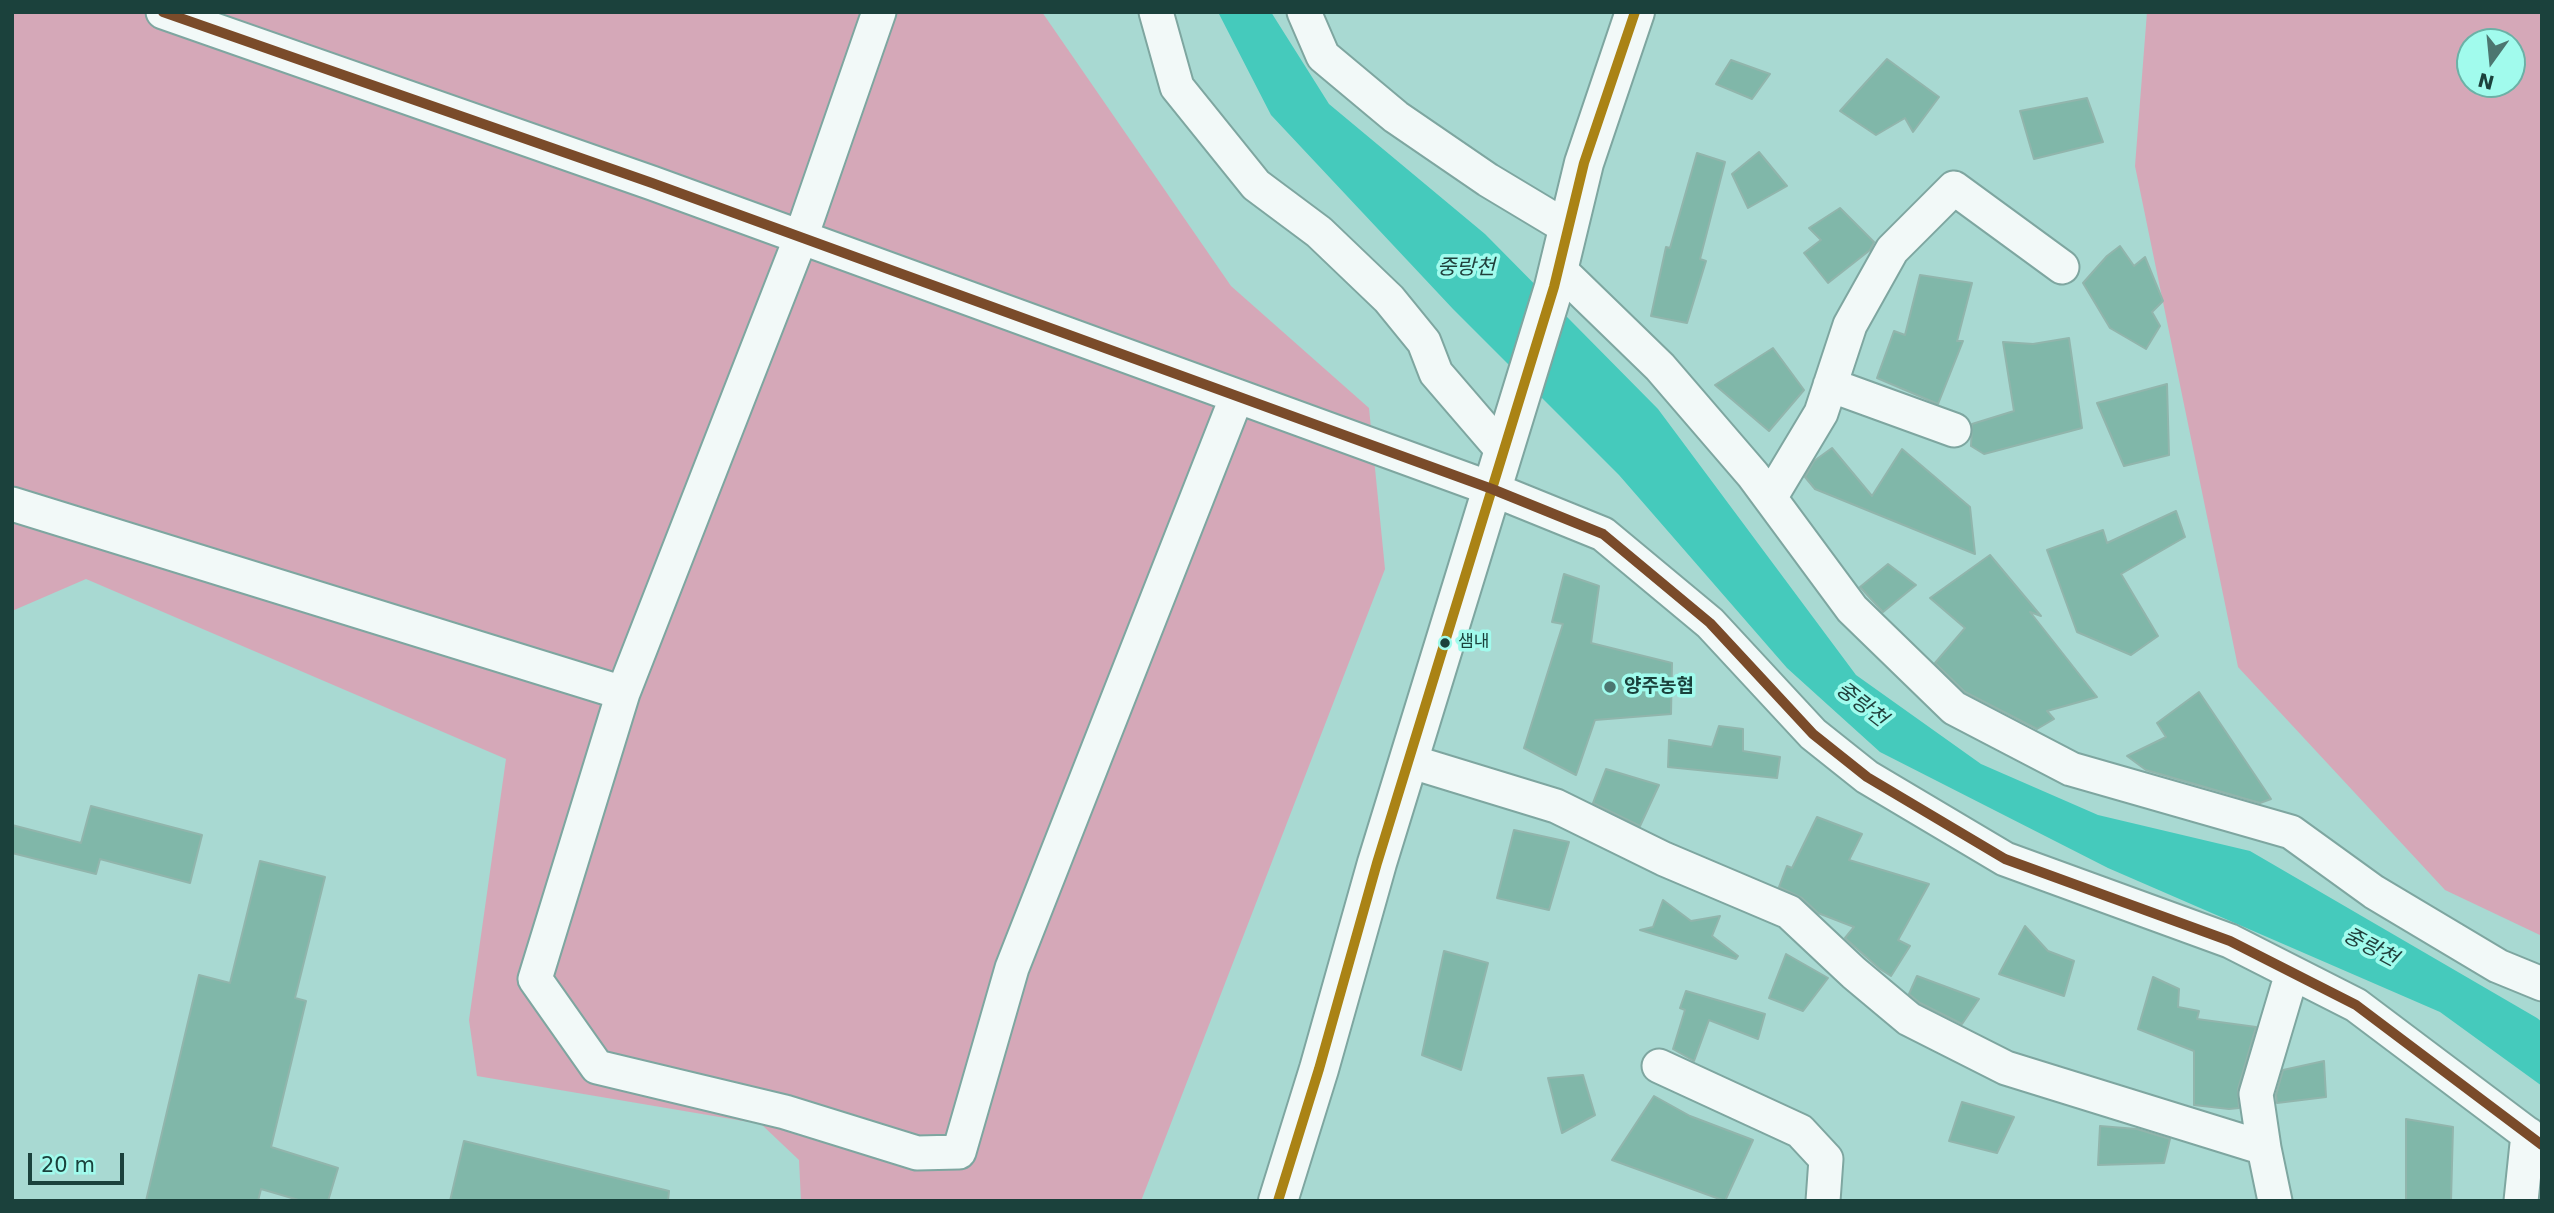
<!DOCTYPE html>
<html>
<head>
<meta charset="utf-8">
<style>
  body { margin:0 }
  #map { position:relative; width:2554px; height:1213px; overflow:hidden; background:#a8d9d2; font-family:"DejaVu Sans",sans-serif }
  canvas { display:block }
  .frame { position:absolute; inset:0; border:14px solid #1b413c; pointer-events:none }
  .north { position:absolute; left:2456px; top:28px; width:70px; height:70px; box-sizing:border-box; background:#a1fbed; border:2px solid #6bb1a6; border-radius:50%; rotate:195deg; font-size:19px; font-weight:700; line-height:28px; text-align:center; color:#1b413c }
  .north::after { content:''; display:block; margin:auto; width:24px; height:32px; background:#4c7670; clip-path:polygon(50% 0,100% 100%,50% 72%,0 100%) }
  .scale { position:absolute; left:28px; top:1153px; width:96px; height:32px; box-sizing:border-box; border:4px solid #1b413c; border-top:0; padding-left:9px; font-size:21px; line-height:24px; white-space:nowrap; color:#1b413c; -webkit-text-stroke:5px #a1fbed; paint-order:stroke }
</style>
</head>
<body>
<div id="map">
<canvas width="2554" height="1213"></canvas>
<div class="frame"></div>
<div class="north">N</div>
<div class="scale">20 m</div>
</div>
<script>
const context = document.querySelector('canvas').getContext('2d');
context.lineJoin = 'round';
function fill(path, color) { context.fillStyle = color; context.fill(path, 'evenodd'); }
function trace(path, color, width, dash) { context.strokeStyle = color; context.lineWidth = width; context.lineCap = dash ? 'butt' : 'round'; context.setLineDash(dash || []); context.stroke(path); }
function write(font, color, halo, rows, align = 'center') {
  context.font = font + ' "DejaVu Sans","Noto Sans KR",sans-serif'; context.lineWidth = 7; context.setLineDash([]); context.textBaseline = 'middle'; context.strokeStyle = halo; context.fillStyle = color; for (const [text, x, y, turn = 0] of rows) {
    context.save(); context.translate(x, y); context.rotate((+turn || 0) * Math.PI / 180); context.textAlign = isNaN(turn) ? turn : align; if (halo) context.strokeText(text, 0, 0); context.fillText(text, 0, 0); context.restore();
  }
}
const green = new Path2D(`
  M12,12H1042L1231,286L1369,408L1385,569L1141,1201H801L799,1160L761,1124L477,1076L469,1020L506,759L86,579L12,611Z
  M2147,12H2542V936L2445,890L2238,667L2135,166ZM2470,42H2512V84H2470Z`);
const water = new Path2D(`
  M1218,12H1271L1329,104L1485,234L1658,409L1856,675L1981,764L2098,815L2250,851L2537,1018L2542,1022V1086L2440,1012L2108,868L1880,752L1787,668L1619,475L1453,309L1271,115Z`);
const building = new Path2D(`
  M1887,59L1939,97L1913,132L1905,118L1876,135L1840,111Z
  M1731,60L1770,74L1752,99L1716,84Z
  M2087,98L2103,142L2034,159L2020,111Z
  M1759,152L1787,186L1748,208L1732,174Z
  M1697,153L1725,162L1700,259L1706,261L1687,323L1651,316L1666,247L1670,248Z
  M1840,208L1874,242L1870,250L1828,283L1804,253L1821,240L1809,228Z
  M2120,246L2134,266L2145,257L2163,301L2152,312L2160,326L2146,349L2110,328L2083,283L2107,256Z
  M1920,275L1972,283L1957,341H1963L1938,404L1877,378L1894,331L1905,335Z
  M2069,338L2082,428L1984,454L1971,446L1972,424L2014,411L2003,342L2033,344Z
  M1773,348L1804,390L1769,431L1715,385Z
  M2167,384L2169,455L2124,466L2097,403Z
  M1832,448L1872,496L1902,449L1970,507L1975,554L1815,489L1805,477L1814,461Z
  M2176,511L2185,537L2121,574L2158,636L2131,655L2077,632L2047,550L2103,530L2107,543Z
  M1990,555L2041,616L2030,612L2097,697L2047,711L2054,719L2037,729L1965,692L1935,663L1965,628L1930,598Z
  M1888,564L1916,585L1883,612L1860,587Z
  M1564,574L1599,586L1591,643L1672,663L1671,714L1595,720L1576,775L1524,748L1563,624L1552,622Z
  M2199,692L2271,799L2260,803L2146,770L2127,756L2166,737L2157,723Z
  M1719,726L1743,729V751L1780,757L1777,778L1668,767L1669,740L1712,747Z
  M1606,769L1659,785L1640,826L1593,803Z
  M91,806L202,835L190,883L100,859L96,874L12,853V825L81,843Z
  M1817,817L1862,834L1849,860L1929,884L1898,940L1910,946L1891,976L1880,969L1845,938L1854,927L1818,913L1802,898L1779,887L1787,866L1792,868Z
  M1514,830L1569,842L1549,910L1497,898Z
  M260,861L325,877L295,998L306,1001L271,1147L338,1168L328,1201H302L261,1189L258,1201H146L199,975L230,983Z
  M1663,900L1691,921L1720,916L1712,936L1738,956L1736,959L1640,930L1653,927Z
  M2025,926L2048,951L2074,961L2064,996L1999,974Z
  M1444,951L1488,963L1461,1070L1422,1055Z
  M1786,954L1828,978L1803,1011L1769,998Z
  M1917,976L1979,999L1962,1024L1920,1003L1909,994Z
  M2153,977L2179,989L2178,1007L2199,1011L2197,1019L2256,1027L2238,1089L2239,1108L2229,1109L2194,1105V1051L2138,1029Z
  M1686,991L1765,1014L1758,1039L1709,1020L1694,1061L1673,1049L1685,1010L1680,1008Z
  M2324,1061L2326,1097L2277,1103L2276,1095L2283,1070Z
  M1583,1075L1595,1115L1562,1133L1548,1078Z
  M1654,1096L1690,1116L1753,1140L1725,1201L1612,1160Z
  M1962,1102L2014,1117L1997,1153L1949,1141Z
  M2406,1119L2453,1127L2451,1201H2406Z
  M2100,1126L2137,1129L2170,1139L2164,1163L2098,1165Z
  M464,1141L669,1191L668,1201H450Z`);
const minor = new Path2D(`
  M163,12L652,183L1492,489L1603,534L1710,623L1813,734L1867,777L2005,859L2230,941L2356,1005L2542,1145
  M879,12L801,237L623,693L535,979L597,1067L785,1112L917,1153L959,1152L1012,968L1237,396
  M1156,12L1177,87L1256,185L1319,232L1389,299L1424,342L1436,373L1504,452
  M1304,12L1323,56L1396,117L1488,180L1568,228
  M1559,269L1660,367L1753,475L1852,609L1954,708L2071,769L2291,832L2374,892L2498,966L2542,984
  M1830,385L1954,430
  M1770,498L1821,413L1850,325L1892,250L1954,188L2062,267
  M12,504L623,693
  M1409,761L1556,806L1664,859L1789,912L1854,973L1909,1019L2006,1068L2264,1148L2275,1201
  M1659,1066L1800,1131L1826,1159L1823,1201
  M2264,1148L2256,1094L2292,973
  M2521,1201L2528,1134`);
const major = new Path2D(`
  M1278,1201L1319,1069L1377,863L1554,287L1584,163L1635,12`);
const bus1 = new Path2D(`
  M1278,1201L1319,1069L1377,863L1554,287L1584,163L1635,12`);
const bus2 = new Path2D(`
  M163,12L652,183L1492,489L1603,534L1710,623L1813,734L1867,777L2005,859L2230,941L2356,1005L2542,1145`);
const markers = [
  [1445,643,6,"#1b413c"],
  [1610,687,7,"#4c7670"]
];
const busNames = [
  ["샘내",1458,643]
];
const poiNames = [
  ["양주농협",1624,687]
];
const waterNames = [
  ["중랑천",1466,269],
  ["중랑천",1861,705,38],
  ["중랑천",2370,948,28]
];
fill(green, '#d5a8b8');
fill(water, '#45cabc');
fill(building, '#80b7a9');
trace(building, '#91b5ac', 2);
trace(minor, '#7ea6a0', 37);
trace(major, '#7ea6a0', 42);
trace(minor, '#f2f9f8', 33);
trace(major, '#f2f9f8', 38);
trace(bus1, '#aa8315', 10);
trace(bus2, '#7a4b2a', 10);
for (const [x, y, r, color] of markers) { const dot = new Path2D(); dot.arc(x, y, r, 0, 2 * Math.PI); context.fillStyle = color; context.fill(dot); trace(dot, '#a1fbed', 2.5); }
write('17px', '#1b413c', '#a1fbed', busNames, 'left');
write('bold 19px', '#1b413c', '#a1fbed', poiNames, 'left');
write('italic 21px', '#21403c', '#a1fbed', waterNames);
</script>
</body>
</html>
